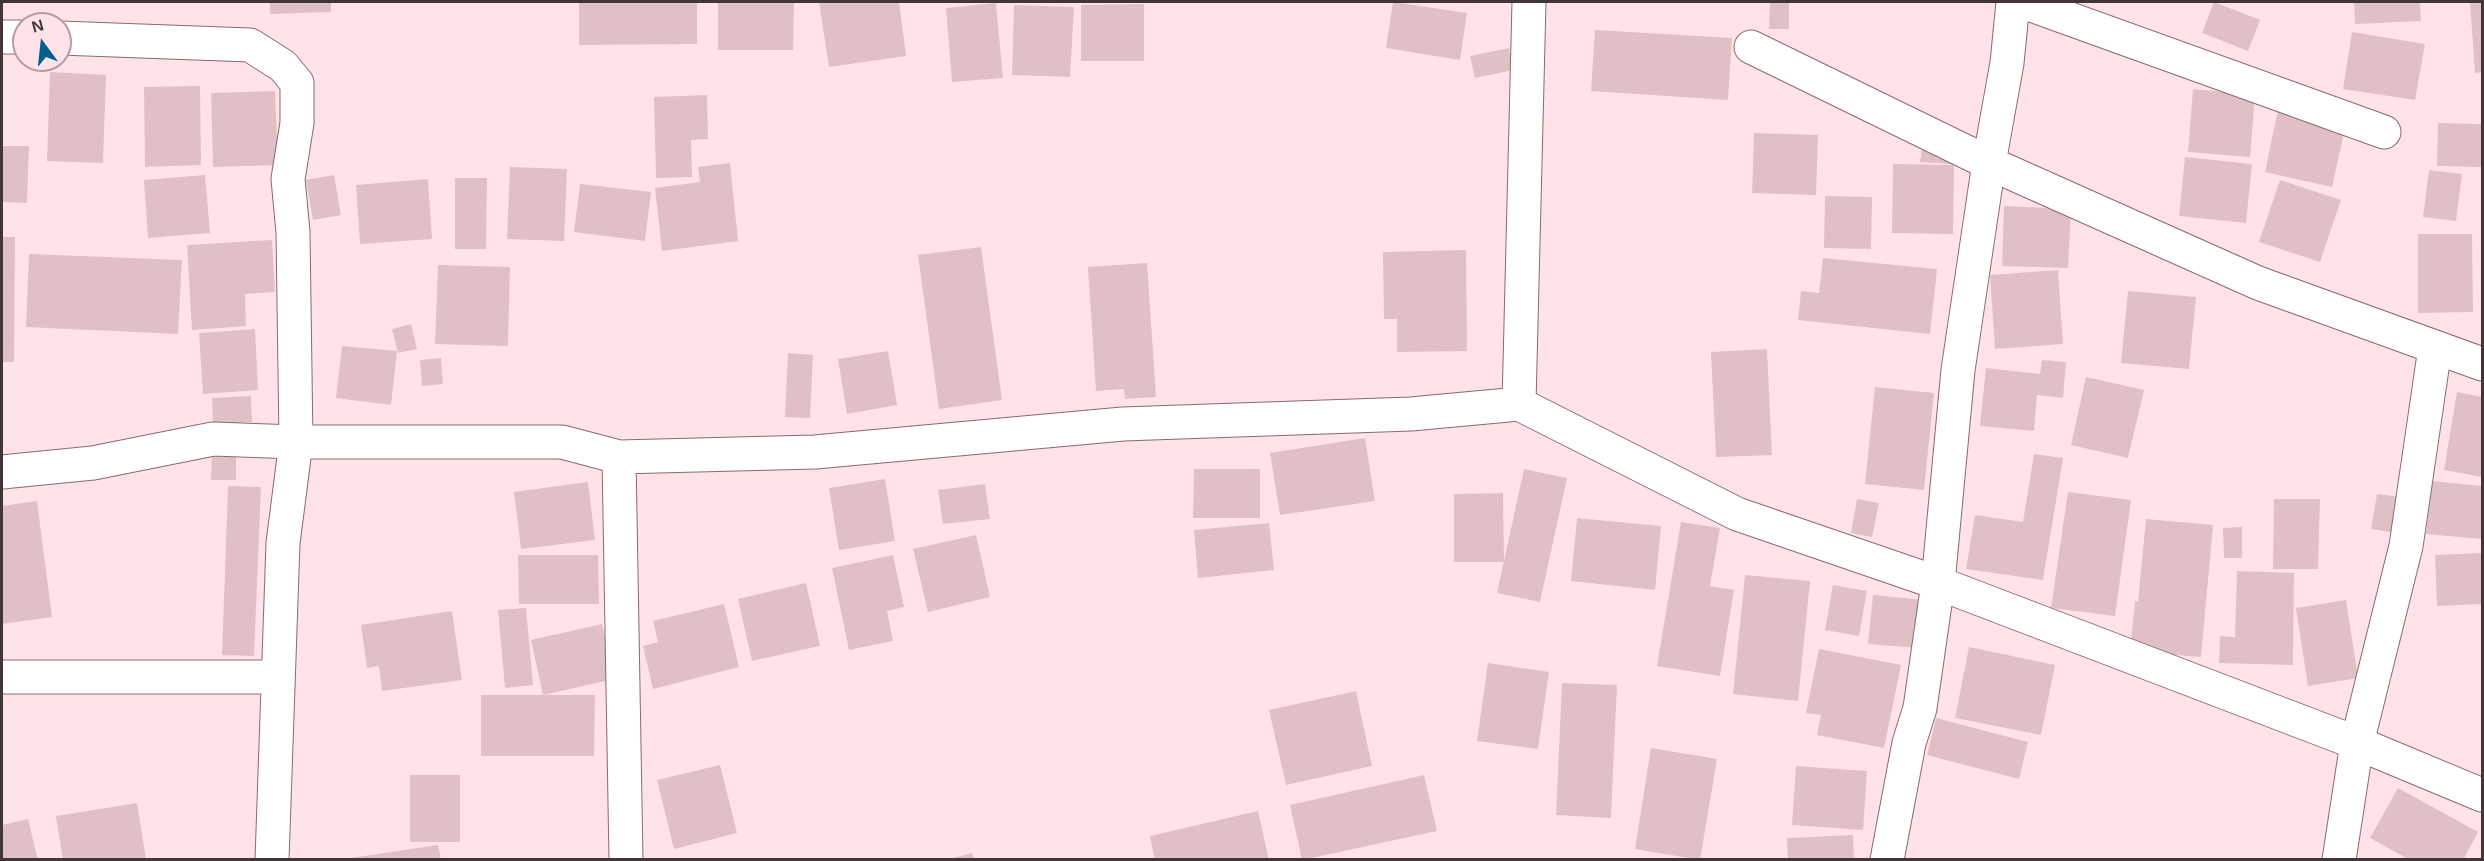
<!DOCTYPE html>
<html>
<head>
<meta charset="utf-8">
<style>
  body { margin:0 }
  #map { position:relative; width:2484px; height:861px; overflow:hidden; background:#ffe3e9; font-family:Helvetica,sans-serif }
  canvas { display:block }
  .frame { position:absolute; inset:0; border:3px solid #423538; pointer-events:none }
  .north { position:absolute; left:12px; top:12px; width:60px; height:60px; box-sizing:border-box; background:#ffe3e9; border:2px solid #b39da2; border-radius:50%; rotate:345deg; font-size:16px; font-weight:700; line-height:24px; text-align:center; color:#423538 }
  .north::after { content:''; display:block; margin:auto; width:21px; height:27px; background:#005d8e; clip-path:polygon(50% 0,100% 100%,50% 72%,0 100%) }
</style>
</head>
<body>
<div id="map">
<canvas width="2484" height="861"></canvas>
<div class="frame"></div>
<div class="north">N</div>
</div>
<script>
const context = document.querySelector('canvas').getContext('2d');
context.lineJoin = 'round';
function fill(path, color) { context.fillStyle = color; context.fill(path, 'evenodd'); }
function trace(path, color, width, dash) { context.strokeStyle = color; context.lineWidth = width; context.lineCap = dash ? 'butt' : 'round'; context.setLineDash(dash || []); context.stroke(path); }
const building = new Path2D(`
  M270,2H331V12L270,14Z
  M579,2H697V44L579,45Z
  M718,2H794L793,50H718Z
  M819,2H899L906,56L829,67Z
  M1393,2L1467,13L1460,60L1386,48Z
  M1770,2H1789V29H1769Z
  M2214,2L2260,20L2248,51L2202,33Z
  M2354,2H2420L2421,21L2355,24Z
  M2470,2H2482V72L2475,73Z
  M996,3L1003,78L952,82L946,8Z
  M1144,4V61H1081V5Z
  M1014,5L1074,7L1070,77L1012,75Z
  M1595,30L1732,38L1728,100L1591,91Z
  M2352,32L2425,44L2415,100L2343,89Z
  M1509,48L1514,70L1475,78L1470,56Z
  M50,72L106,75L103,163L47,161Z
  M200,86L201,165L145,167L144,87Z
  M2193,89L2255,95L2250,157L2188,152Z
  M275,91L278,165L213,167L211,93Z
  M707,95L708,139L691,140L692,177L656,178L654,97Z
  M2278,110L2346,124L2332,187L2265,172Z
  M2438,123L2482,124V167L2437,166Z
  M1754,133L1818,135L1816,195L1752,193Z
  M2,146H29L27,203L2,202Z
  M1922,148L1952,151L1951,164L1920,162Z
  M2185,157L2252,164L2246,223L2179,216Z
  M730,163L738,241L662,251L655,188L700,182L698,167Z
  M1893,164L1954,165L1953,234L1892,233Z
  M510,167L567,169L564,241L507,239Z
  M2429,170L2462,174L2456,221L2423,217Z
  M205,175L210,233L148,238L144,180Z
  M334,175L341,215L313,220L306,180Z
  M455,178H487L486,249H455Z
  M428,179L432,239L360,244L356,185Z
  M2280,180L2341,200L2320,262L2259,242Z
  M580,184L651,192L645,241L574,232Z
  M1825,196L1872,197L1871,249L1824,248Z
  M2004,206L2071,209L2068,268L2002,266Z
  M2418,234H2472L2473,312L2418,313Z
  M2,237H15L14,362H2Z
  M272,240L275,292L245,294L246,326L192,330L187,245Z
  M981,247L1002,400L939,409L918,255Z
  M1466,250L1467,351L1397,352V319H1384L1383,252Z
  M29,254L182,260L178,334L26,327Z
  M1823,258L1937,269L1930,334L1798,320L1801,291L1819,293Z
  M1147,263L1156,397L1125,399L1124,389L1096,391L1088,267Z
  M438,265L510,267L508,346L435,344Z
  M2058,270L2063,344L1995,349L1990,275Z
  M2128,291L2196,297L2189,369L2121,363Z
  M411,324L417,349L398,353L392,329Z
  M255,329L258,390L203,394L199,333Z
  M342,346L397,351L391,405L336,398Z
  M1767,349L1772,455L1716,457L1711,352Z
  M888,351L897,405L847,414L838,359Z
  M788,353L813,355L810,418L785,417Z
  M441,358L443,384L422,386L420,360Z
  M2042,360L2066,362L2063,398L2037,395L2034,431L1980,426L1986,368L2040,374Z
  M2086,377L2144,390L2128,458L2071,445Z
  M1875,387L1934,393L1924,490L1865,484Z
  M2457,392L2482,397V477L2444,470Z
  M251,396L252,422L213,424L212,398Z
  M1365,438L1375,501L1280,515L1270,453Z
  M212,451H236V480H211Z
  M2034,454L2063,458L2043,580L1966,569L1975,515L2023,522Z
  M1194,469H1260V518H1193Z
  M1524,469L1567,478L1540,602L1497,593Z
  M885,479L895,541L839,550L829,488Z
  M2432,481L2482,486V539L2426,534Z
  M588,482L595,540L521,549L514,492Z
  M985,484L990,519L943,524L938,490Z
  M228,486L261,487L254,656L222,655Z
  M2068,492L2131,500L2115,616L2051,608Z
  M1503,493L1504,562H1454V494Z
  M2377,494L2401,497L2396,533L2371,529Z
  M1857,499L1879,503L1872,537L1851,533Z
  M2274,499H2320L2318,569H2273Z
  M37,501L52,617L2,624V506Z
  M1577,518L1661,526L1655,590L1571,581Z
  M2146,519L2213,525L2201,657L2130,651L2135,601L2138,602Z
  M1681,522L1720,528L1710,586L1734,590L1720,676L1657,666Z
  M1269,523L1274,570L1198,578L1194,530Z
  M2242,527V558H2224L2223,528Z
  M976,535L990,597L928,612L913,549Z
  M2482,553V604L2437,606L2435,555Z
  M518,555H598L599,604H519Z
  M893,555L904,607L887,611L893,641L849,650L832,568Z
  M2237,571L2294,573L2293,665L2219,663L2220,636L2235,637Z
  M1745,575L1810,581L1798,701L1733,694Z
  M806,583L820,646L752,661L738,599Z
  M1833,585L1867,591L1859,636L1825,630Z
  M1873,595L1923,600L1918,648L1868,644Z
  M2346,600L2358,678L2308,686L2296,608Z
  M724,604L739,667L653,689L643,646L658,642L653,621Z
  M526,608L533,685L505,688L498,610Z
  M452,611L462,680L382,691L379,666L367,668L361,625Z
  M602,624L614,679L543,695L531,640Z
  M1969,647L2055,665L2041,735L1955,718Z
  M1819,649L1901,665L1884,748L1817,735L1821,715L1806,713Z
  M1488,663L1549,672L1538,749L1477,741Z
  M1562,683L1617,685L1611,818L1556,815Z
  M1356,691L1372,766L1286,785L1269,710Z
  M481,695H595L594,756H481Z
  M1936,718L2028,742L2019,779L1927,755Z
  M1651,748L1717,759L1700,860L1635,849Z
  M720,765L737,833L674,849L657,780Z
  M1796,766L1867,771L1863,830L1792,825Z
  M410,775H460V842H410Z
  M1424,775L1437,831L1302,860L1290,805Z
  M2398,788L2478,832L2463,860H2410L2370,838Z
  M137,803L146,860H63L56,816Z
  M1258,811L1269,860H1155L1150,836Z
  M28,819L38,860H2V825Z
  M1853,835L1854,860H1788L1787,838Z
  M438,845L441,860H351V858Z
  M972,853L974,860H949V859Z`);
const street = new Path2D(`
  M2023,2L2384,132
  M2,37H24
  M60,38L250,45L283,66L297,83V123L288,179L293,232L296,442L283,543L272,860
  M1751,47L1989,163L2258,283L2482,364
  M1519,404L1529,2
  M619,457L626,860
  M2,472L93,463L213,439L296,442H562L619,457L815,452L1123,424L1411,414L1519,404L1737,514L1938,583L2357,743L2482,795
  M2,677H278
  M1887,860L1909,743L1920,708L1938,583L1958,370L1989,163L2007,63L2013,2
  M2339,860L2357,743L2406,546L2435,348`);
fill(building, '#e0bfc5');
trace(street, '#886a71', 35);
trace(street, '#fff', 33);
</script>
</body>
</html>
